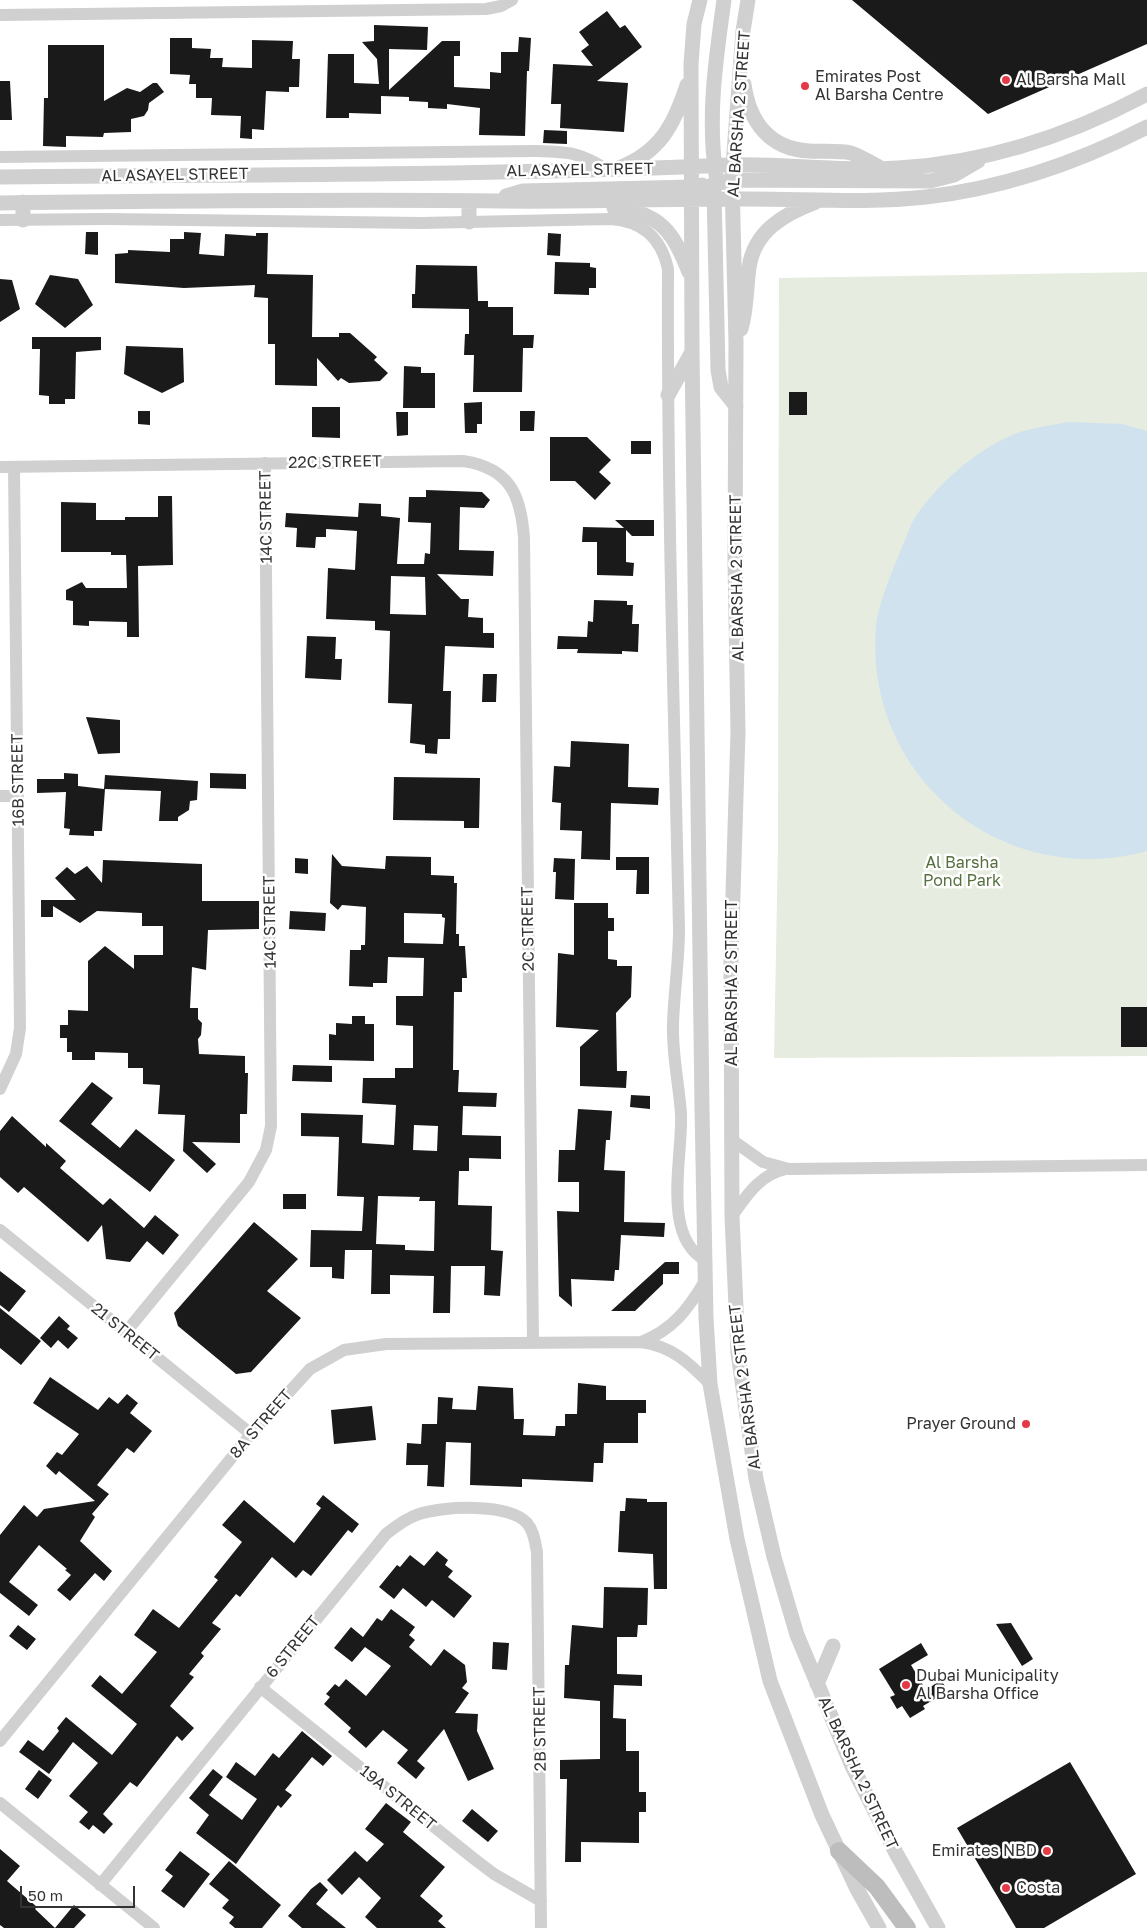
<!DOCTYPE html>
<html>
<head>
<meta charset="utf-8">
<style>
  body { margin:0 }
  #map { position:relative; width:1147px; height:1928px; overflow:hidden; background:#fff; font-family:"Golos Text",sans-serif }
  canvas { display:block }
  .scale { position:absolute; left:20px; top:1886px; width:115px; height:22px; box-sizing:border-box; border:2px solid #333; border-top:0; padding-left:6px; font-size:15px; line-height:18px; white-space:nowrap; color:#333; -webkit-text-stroke:4px #fff; paint-order:stroke }
</style>
</head>
<body>
<div id="map">
<canvas width="1147" height="1928"></canvas>
<div class="scale">50 m</div>
</div>
<script>
const context = document.querySelector('canvas').getContext('2d');
context.lineJoin = 'round';
function fill(path, color) { context.fillStyle = color; context.fill(path, 'evenodd'); }
function trace(path, color, width, dash) { context.strokeStyle = color; context.lineWidth = width; context.lineCap = dash ? 'butt' : 'round'; context.setLineDash(dash || []); context.stroke(path); }
function write(font, color, halo, rows, align = 'center') {
  context.font = font + ' "Golos Text",sans-serif'; context.lineWidth = 5; context.setLineDash([]); context.textBaseline = 'middle'; context.strokeStyle = halo; context.fillStyle = color; for (const [text, x, y, turn = 0] of rows) {
    context.save(); context.translate(x, y); context.rotate((+turn || 0) * Math.PI / 180); context.textAlign = isNaN(turn) ? turn : align; if (halo) context.strokeText(text, 0, 0); context.fillText(text, 0, 0); context.restore();
  }
}
const green = new Path2D(`
  M1147,272V1056L774,1058L778,845L779,278Z`);
const water = new Path2D(`
  M1068,422L1122,424L1147,431V851C1002,891 863,776 876,626C878,604 894,567 902,547C907,537 910,525 916,516C938,484 974,452 1010,436C1027,428 1050,426 1068,422Z`);
const building = new Path2D(`
  M852,0H1147V44L988,114Z
  M607,11L620,28L625,25L642,47L597,81L628,83L624,132L560,128L561,104H551L553,64L593,66L581,51L589,45L579,32Z
  M374,25L428,27L427,50L389,49V90L442,41H460V56H454V87L490,89V72L501,73V52H518L519,37L531,38L529,71H527L525,136L479,135L480,108L447,104V109L428,108V102L409,101V97L381,96V114L349,113V118H326L328,54H354V83L379,84L377,59L362,42L374,41Z
  M170,38H192V48L211,49L210,58H223L222,67L252,68V40L293,41L292,59H300L299,87H289V92L266,91L264,130L252,129V139L240,138L241,116L211,115L212,98H196V84H189L190,75L170,74Z
  M48,45H104V101L127,88L140,92L153,83H157L164,92L149,103L148,110L144,116L131,119V132L104,133L103,137L66,136V147L43,146L44,98H48Z
  M0,81H10L12,120H0Z
  M544,130L567,131V144L543,143Z
  M86,232H98V255L85,254Z
  M184,232L201,233L199,254L224,256L225,234L256,236V233H268L267,274L313,275L312,337H339V333H350L377,357L374,360L388,373L380,381L349,383L341,378L338,381L317,358V386L275,385V344H268V298L254,297L255,285L184,288L115,283V254L128,253V250L170,252V239H184Z
  M548,233L561,234L560,256L547,255Z
  M555,262L590,263V267L596,268V288H589V295L554,294Z
  M416,265L477,266L478,301H488V307H513V335H534L533,348H523L522,392H473L474,355H464L465,334H469V309L412,308V294H415Z
  M50,275L78,279L93,305L65,328L35,304Z
  M0,279L12,280L20,309L0,322Z
  M32,337H101V350L76,352L75,399H65V404H49V396L39,395L40,349H32Z
  M126,346L183,348L184,382L162,393L124,374Z
  M404,366L421,367V373H435V408H403Z
  M789,392H807V415H789Z
  M482,402V424H477V433H465L464,403Z
  M312,407H340V438L312,437Z
  M138,411H150V425L138,424Z
  M520,411H535L534,431H520Z
  M396,412H408V435L397,436Z
  M550,437H587L611,460L599,472L611,483L595,500L575,481H550Z
  M631,441H651V454H631Z
  M426,490L482,492L490,500L484,508L460,507L459,550L494,551L493,576L437,574L461,599H469L468,617L483,618V633H494V648L445,646L443,691H451L450,739H438L437,754L425,753V745L410,743L412,704L388,703L390,631L375,630V621L326,619L328,568L355,570L357,531L326,529V537H316L315,548L296,547L297,528L285,527L286,513L358,517L359,503L381,504V516L400,518L397,564H424L425,553L430,554L431,523L408,522L409,497H426ZM391,576L425,577L426,615L390,614Z
  M158,496H172L173,565L138,566L139,637H127V622L89,621V626L73,625V601L66,600V590L82,582L86,588H127L126,555H111V552H61V502L96,503V520H125V517H158Z
  M615,520H654V536H632L626,530V562L634,563L633,576L597,575V542H582L583,527L624,528Z
  M594,600L627,601V605H633L632,624H639L638,652L622,651V654L577,653L578,649H557L558,636L587,637L588,621L593,622Z
  M307,636L336,637L335,659H342L341,680L305,678Z
  M483,674H497L496,702H482Z
  M86,717L120,720V753L98,754Z
  M571,741L629,744L628,787L659,788L658,805L611,803L610,860L581,859L582,831L560,830L561,803L552,802L554,766L570,767Z
  M64,773L78,774V786L104,789L105,775L198,781L197,800L190,801L189,810L178,817V821H159L161,791L105,789L102,831H94V836L69,835L70,829L64,828L66,792L37,793V779H64Z
  M210,773L246,774V789L210,788Z
  M394,777L480,778L479,828H464V821L393,820Z
  M332,854L342,866L385,869L386,856L431,857V875L454,876V883H457L456,934H459V946H465L467,978H462V992H454L453,1070H459L458,1092L497,1093L496,1107L463,1106L462,1135L501,1136V1159L469,1158V1171H459L458,1205L492,1206L491,1250L503,1251L500,1296L484,1295L485,1266H451L450,1313H433L434,1276L390,1275V1294H371L372,1250H345L344,1279L332,1278V1267H310L311,1230L362,1231L364,1197L337,1196L339,1137L301,1136V1113L363,1115L362,1143L394,1145L396,1105L362,1103L363,1078H395V1068H413V1026L396,1025V996H423L424,958L388,957L387,983H373V987L349,986L350,950H361V945H365L366,907L342,905L338,910L330,903ZM404,913L442,914V917L445,918L443,944L404,943ZM414,1125L438,1126L437,1151L413,1150ZM378,1196L420,1197L419,1201H435L434,1251L405,1250V1245L376,1244Z
  M616,857H649V894H636L637,870H616Z
  M295,858L308,859V874L295,873Z
  M554,858L575,859L574,900L555,899L556,872H553Z
  M103,860L202,864V901H259V929L208,930L206,970L192,967L190,1008H198V1019L202,1023L201,1035L198,1039L199,1054L245,1056V1073H248L247,1114H240V1143L192,1142L216,1164L207,1173L183,1151L185,1115L158,1114L160,1085L143,1084V1068H128V1053L95,1052V1060H72V1052H67V1038H60V1025H68V1010L88,1011V961L105,946L134,969V955H163V926H142V913L97,911L80,923L53,906V917H41V900H76L55,878L67,867L75,874L87,866L102,883Z
  M574,903H608V918H614V931H608V959L617,960V966H632L631,997L616,1013L617,1071H627L626,1088L580,1086V1047L599,1030L556,1027L558,953L574,955Z
  M290,911L326,913L325,931L289,929Z
  M1121,1007H1147V1047H1121Z
  M352,1016H365V1024H374V1061L329,1060V1034L336,1035V1023L352,1024Z
  M293,1065L332,1066V1082L292,1081Z
  M92,1082L113,1098L91,1124L120,1148L136,1129L175,1160L150,1192L59,1121Z
  M631,1095L650,1096V1109L630,1107Z
  M578,1109L612,1111L610,1140H606L604,1170L625,1171L624,1222L665,1223L664,1237L621,1235L619,1270H615L614,1281L571,1279L572,1307L559,1296L557,1211L579,1212V1182H558L559,1150H575Z
  M12,1116L46,1147V1143L66,1161L60,1168L103,1205L110,1198L144,1228L155,1215L179,1235L163,1255L147,1241L130,1262L106,1259L102,1225L88,1242L24,1187L18,1193L0,1177V1131Z
  M283,1194H306V1209H283Z
  M254,1222L298,1259L267,1291L301,1318L251,1372L236,1374L178,1326L174,1313Z
  M665,1262H679V1274H663V1284L635,1311H611Z
  M0,1271L26,1291L9,1312L0,1305Z
  M0,1308L41,1341L21,1365L0,1348Z
  M59,1316L70,1326L67,1329L78,1338L68,1349L58,1340L51,1348L40,1338Z
  M50,1377L98,1410L109,1397L118,1404L127,1394L138,1403L130,1413L152,1431L134,1453L127,1448L97,1485L109,1494L92,1514L95,1517L80,1541L112,1571L104,1581L95,1573L70,1601L57,1590L71,1575L65,1570L67,1569L39,1545L9,1582L38,1605L29,1616L0,1593V1535L24,1505L37,1517L44,1509L95,1501L59,1471L56,1475L46,1466L57,1452L62,1455L79,1434L33,1403Z
  M578,1383L606,1386V1400H646V1413H638V1443H604L603,1463H594L593,1482L522,1479V1487L470,1485L471,1443L446,1442L444,1487L427,1486L428,1465H406L407,1443L421,1444L422,1424H437L438,1397L453,1398L452,1409L476,1410L478,1386L513,1388L514,1419H524L523,1435L555,1436L556,1426H565V1414H577Z
  M372,1406L376,1440L334,1444L331,1410Z
  M323,1495L359,1524L352,1533L348,1530L311,1576L303,1570L296,1578L272,1557L240,1597L236,1594L212,1623L221,1629L201,1653L204,1656L189,1674L194,1677L170,1706L194,1728L182,1741L177,1736L137,1787L130,1782L103,1814L113,1824L104,1834L93,1825L89,1830L79,1822L88,1812L69,1796L98,1763L73,1742L49,1774L19,1752L28,1740L43,1751L59,1731L57,1728L66,1717L112,1755L137,1724L91,1686L100,1675L122,1694L157,1652L134,1635L153,1609L179,1628L188,1617L218,1580L214,1577L242,1542L222,1525L244,1500L294,1543L321,1508L316,1504Z
  M626,1498L647,1499V1502H667V1589H654L653,1554L618,1552L620,1511H625Z
  M437,1551L448,1560L445,1565L453,1571L448,1577L472,1596L454,1618L432,1600L426,1607L403,1588L394,1599L379,1587L397,1565L400,1567L410,1555L424,1566Z
  M604,1587L648,1588L647,1625H638L637,1637H617V1674L642,1675V1686L614,1685L613,1718L626,1719V1751H639V1792H646V1812H639V1843L581,1842V1862H565L567,1779H560V1760L600,1759V1701L564,1698L565,1665H569L572,1625L603,1628Z
  M391,1609L415,1627L409,1635L415,1640L409,1647L431,1666L444,1649L465,1665L467,1682L462,1688L469,1693L455,1713L478,1714L477,1731L494,1769L468,1781L444,1729L417,1761L425,1768L416,1779L397,1763L408,1750L383,1730L366,1748L348,1732L351,1728L324,1704L330,1697L326,1694L335,1684L339,1687L346,1679L366,1696L391,1666L365,1647L352,1662L334,1648L351,1627L363,1637L377,1618L382,1621Z
  M1011,1623L1033,1659L1022,1666L996,1624Z
  M18,1625L36,1639L27,1650L9,1636Z
  M493,1642L509,1643L507,1670L492,1669Z
  M921,1643L928,1655L911,1665L926,1690L941,1680L948,1691L923,1706L925,1709L910,1718L902,1706L897,1709L890,1697L895,1695L879,1669Z
  M302,1731L332,1756L323,1766L312,1757L285,1790L292,1795L281,1808L278,1805L236,1864L196,1833L209,1815L189,1798L213,1769L223,1777L209,1795L242,1820L257,1799L226,1777L236,1762L255,1776L273,1753L279,1758Z
  M1070,1762L1136,1874L1044,1928H1016L957,1828Z
  M39,1770L52,1780L38,1799L25,1789Z
  M386,1803L411,1822L403,1832L445,1867L420,1896L443,1916L438,1921L446,1928H377L365,1917L381,1898L359,1877L342,1895L327,1880L355,1851L367,1862L384,1844L365,1829Z
  M472,1809L498,1831L488,1842L462,1821Z
  M0,1849L20,1866L7,1881L37,1907L35,1909L55,1928L74,1905L86,1915L74,1928H4L0,1925Z
  M180,1851L210,1874L184,1908L161,1891L173,1876L165,1870Z
  M229,1861L281,1905L262,1928H235L229,1923L234,1917L222,1908L229,1900L209,1884Z
  M320,1882L328,1890L316,1904L346,1928H302L288,1916L311,1889Z`);
const minor = new Path2D(`
  M0,15L486,9L501,6L512,0
  M0,157L535,151C569,152 580,152 609,171
  M0,220L107,219L421,223L610,219C642,221 661,237 668,269C667,489 674,709 679,929C679,961 674,992 673,1024C672,1055 679,1084 681,1114C683,1157 661,1236 705,1260
  M0,467L463,461C510,468 521,495 524,538L533,1342
  M0,796H18
  M0,1089L16,1054L20,1028L14,467
  M732,1140L763,1162L789,1169L1147,1165
  M732,1216C747,1195 759,1175 786,1169
  M0,1230L251,1434
  M126,1332L249,1182L266,1150L271,1126L265,463
  M641,1342C673,1330 688,1309 705,1281
  M260,1687L473,1858L494,1874L541,1901
  M0,1741L251,1434L310,1369L344,1350L386,1344L641,1342C672,1346 689,1363 710,1384
  M0,1803L154,1928
  M100,1885L386,1534C396,1526 407,1518 419,1514C443,1506 509,1503 527,1523C534,1531 535,1542 537,1552L541,1928`);
const tertiary = new Path2D(`
  M700,0L694,24L691,64L692,350L702,1108L706,1318L710,1384L737,1539L770,1681L822,1815L857,1889L879,1928
  M748,0L743,31L732,180L736,342L735,561L738,732L731,959L732,1216L738,1353L756,1479L774,1557L797,1635L852,1766L896,1853L938,1928
  M744,84C749,121 769,149 809,151C822,152 838,150 851,153C860,156 870,162 879,167
  M619,168C660,152 674,125 687,85
  M716,175C707,117 716,58 724,0
  M0,177C243,174 486,176 729,165C785,163 842,172 898,168C986,163 1070,135 1147,94
  M714,191L718,370L721,387L736,406
  M506,196L523,191L692,187L702,185
  M692,199L712,185L732,180L930,181L954,175L978,161
  M23,202V220
  M0,203C167,201 334,199 501,201C579,202 656,199 734,199C798,198 863,204 926,197C1005,188 1077,163 1147,127
  M614,208C661,213 673,232 689,272
  M469,222V201
  M741,329C747,308 746,289 749,268C754,231 784,214 816,202
  M668,395L692,352
  M817,1684L833,1646`);
const secondary = new Path2D(`
  M839,1851L877,1887L907,1928`);
const markers = [
  [1006,80,5,"#e63946"],
  [805,86,5,"#e63946"],
  [1026,1424,5,"#e63946"],
  [906,1685,5,"#e63946"],
  [1047,1851,5,"#e63946"],
  [1006,1888,5,"#e63946"]
];
const poiNames = [
  ["Emirates Post",815,77],
  ["Al Barsha Centre",815,95],
  ["Al Barsha Mall",1016,80],
  ["Prayer Ground",1016,1424,"right"],
  ["Dubai Municipality",916,1676],
  ["Al Barsha Office",916,1694],
  ["Emirates NBD",1037,1851,"right"],
  ["Costa",1016,1888]
];
const streetNames = [
  ["AL BARSHA 2 STREET",739,114,-86],
  ["AL ASAYEL STREET",580,170,-1],
  ["AL ASAYEL STREET",175,175,-1],
  ["22C STREET",335,462,-1],
  ["14C STREET",266,517,-91],
  ["AL BARSHA 2 STREET",737,578,-91],
  ["16B STREET",18,780,-91],
  ["14C STREET",270,922,-91],
  ["2C STREET",528,929,-91],
  ["AL BARSHA 2 STREET",732,983,-90],
  ["21 STREET",125,1332,39],
  ["AL BARSHA 2 STREET",745,1387,-97],
  ["8A STREET",261,1424,-49],
  ["6 STREET",293,1647,-51],
  ["2B STREET",540,1729,-91],
  ["AL BARSHA 2 STREET",858,1773,65],
  ["19A STREET",398,1798,39]
];
const parkNames = [
  ["Al Barsha",962,863],
  ["Pond Park",962,881]
];
fill(green, '#e6ecdf');
fill(water, '#cfe2ee');
fill(building, '#1a1a1a');
trace(minor, '#d0d0d0', 12);
trace(tertiary, '#d0d0d0', 15);
trace(secondary, '#bdbdbd', 18);
for (const [x, y, r, color] of markers) { const dot = new Path2D(); dot.arc(x, y, r, 0, 2 * Math.PI); context.fillStyle = color; context.fill(dot); trace(dot, '#fff', 2); }
write('16px', '#333', '#fff', poiNames, 'left');
write('16px', '#333', '#fff', streetNames);
write('16px', '#56703f', '#fff', parkNames);
</script>
</body>
</html>
